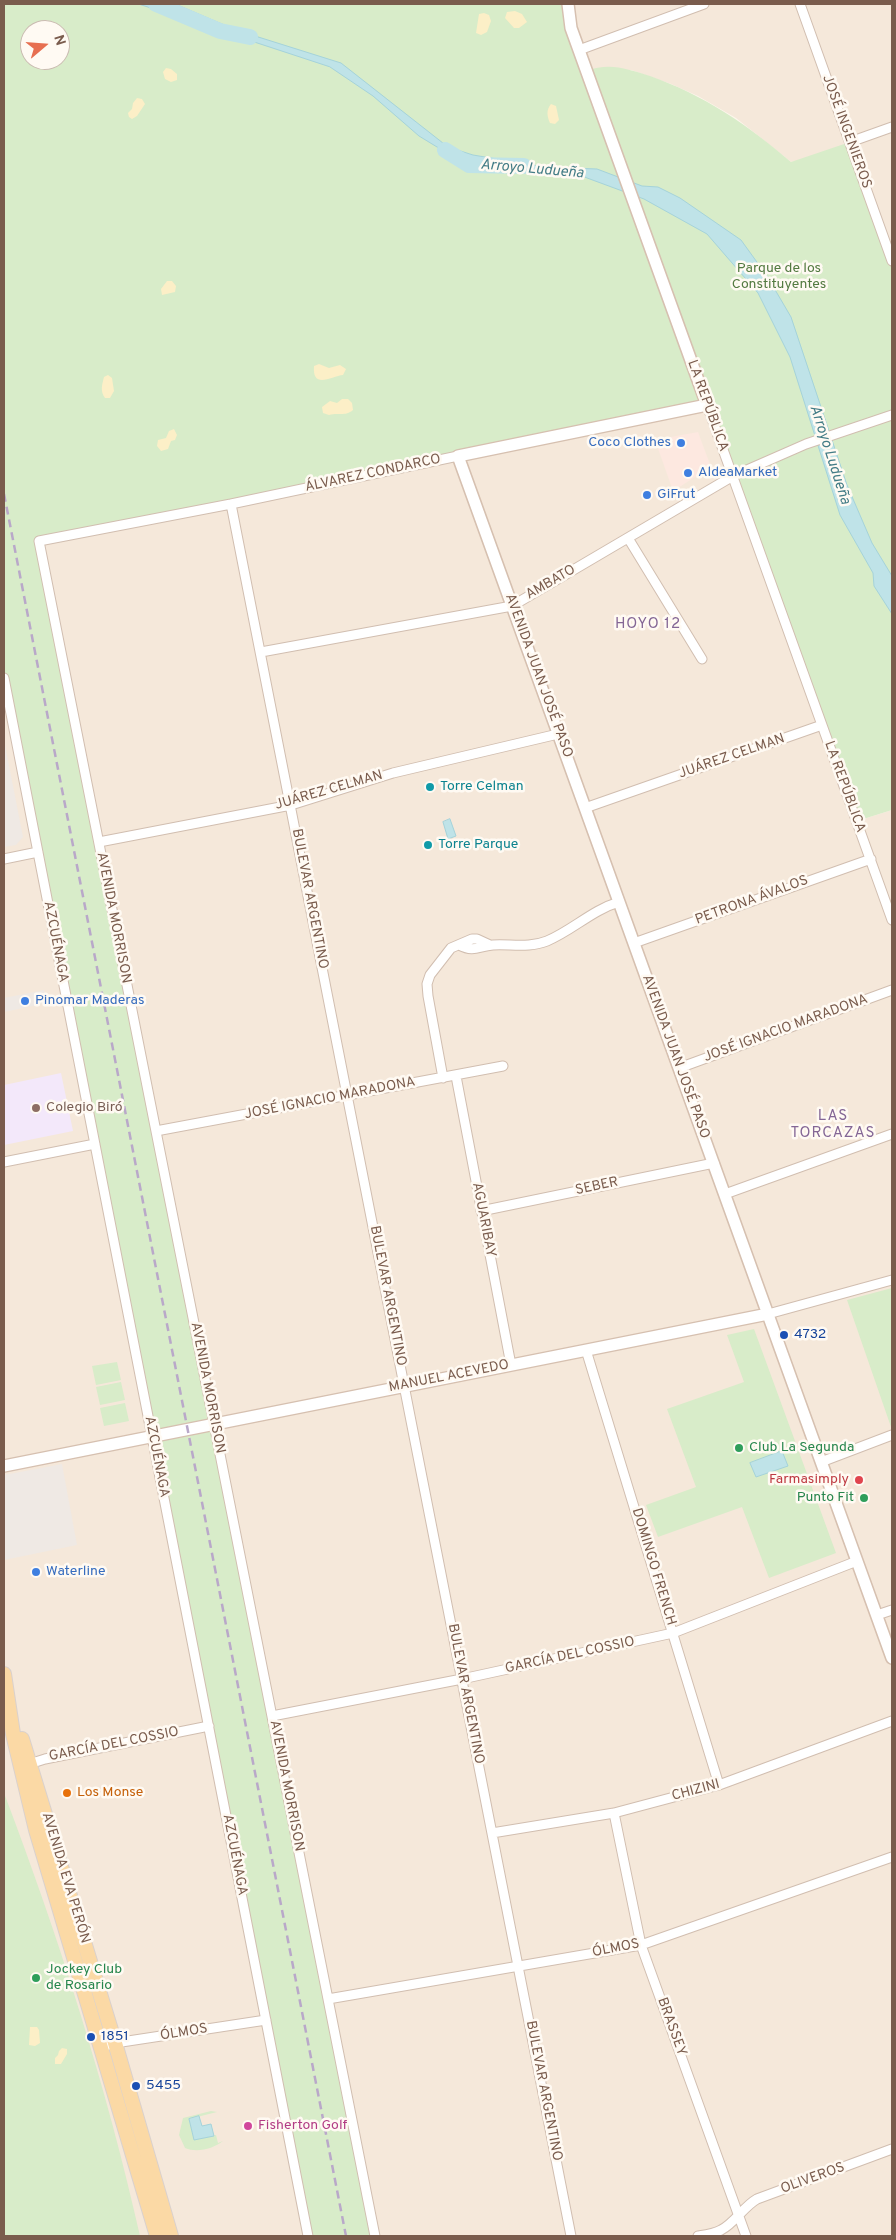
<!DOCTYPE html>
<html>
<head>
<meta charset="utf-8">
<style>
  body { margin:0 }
  #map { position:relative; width:896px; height:2240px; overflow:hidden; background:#fdf6ec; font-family:Overpass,sans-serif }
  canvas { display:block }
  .frame { position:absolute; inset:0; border:5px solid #7a5c4d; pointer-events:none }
  .north { position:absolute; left:20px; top:20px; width:50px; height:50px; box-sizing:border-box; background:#fffaf3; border:1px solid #cabbb1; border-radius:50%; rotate:72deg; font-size:14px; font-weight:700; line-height:20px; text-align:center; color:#7a5c4d }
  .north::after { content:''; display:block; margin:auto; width:18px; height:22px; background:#e76f51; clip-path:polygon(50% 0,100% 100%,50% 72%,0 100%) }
</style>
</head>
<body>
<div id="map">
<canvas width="896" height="2240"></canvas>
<div class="frame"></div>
<div class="north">N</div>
</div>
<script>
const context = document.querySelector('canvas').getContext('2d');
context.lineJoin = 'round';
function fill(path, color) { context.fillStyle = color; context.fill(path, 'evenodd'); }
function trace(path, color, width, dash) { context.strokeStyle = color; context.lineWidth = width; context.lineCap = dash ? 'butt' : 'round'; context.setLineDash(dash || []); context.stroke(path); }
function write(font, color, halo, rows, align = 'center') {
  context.font = font + ' Overpass,sans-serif'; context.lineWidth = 5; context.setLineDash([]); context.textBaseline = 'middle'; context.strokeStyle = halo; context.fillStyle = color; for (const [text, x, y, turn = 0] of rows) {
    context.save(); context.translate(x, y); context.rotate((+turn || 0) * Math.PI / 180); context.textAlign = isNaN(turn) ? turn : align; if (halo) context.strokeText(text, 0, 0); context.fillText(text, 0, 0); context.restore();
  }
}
const residential = new Path2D(`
  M568,4H892V261L798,161L791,162L736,118L698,96L671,84L631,70L586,71Z
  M707,405L857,821L892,810V2236H4V494Z`);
const commercial = new Path2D(`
  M698,432L711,467L673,491L655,440Z`);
const industrial = new Path2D(`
  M4,740L23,837L16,845L4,847Z
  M44,990L47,1003L4,1012V998Z
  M62,1464L77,1545L4,1560V1475Z`);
const education = new Path2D(`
  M61,1073L73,1131L4,1145V1085Z`);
const green = new Path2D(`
  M4,4H568L586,71C610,62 627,69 650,76C704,95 748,125 791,162L850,142L892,261V810L857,821L707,406L39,541L375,2236H308L4,678ZM30,30H60V60H30Z
  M892,1288V1426L891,1427L847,1300Z
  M754,1329L836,1553L769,1578L742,1507L658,1537L646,1505L696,1487L667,1409L744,1382L727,1335Z
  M117,1362L121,1380L96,1385L92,1366Z
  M121,1382L125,1400L100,1405L96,1387Z
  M125,1403L129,1421L104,1426L100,1408Z
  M4,1793C58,1935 107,2088 140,2236H4Z
  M211,2111L217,2112L189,2119L194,2140L216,2135L218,2143L223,2141C213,2149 197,2153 185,2148L179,2135L183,2118Z`);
const sand = new Path2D(`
  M515,11L522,14L527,22L519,28H514L505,18L507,12Z
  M484,13L489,15L491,21L487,32L481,35L476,33L479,14Z
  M166,68L171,69L177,74V80L171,82L165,79L163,72Z
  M137,98L142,99L145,104L137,116L132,119L129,117L128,113L132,109L133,103Z
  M551,104L556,106L559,120L555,124L550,123C547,116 546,110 551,104Z
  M167,281H172L176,286L175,292L162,295L161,289Z
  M319,364L329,368L340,365L346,369L343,375C332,376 312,390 314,366Z
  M108,375L112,378L114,391L110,398H105C100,391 102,385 104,377Z
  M342,399H348L352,403L353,410C345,417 338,412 329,415L323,413L322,407L330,401L337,403Z
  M174,429L177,435L175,440L171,441L168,449L161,451L157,446L158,440L166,438L169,431Z
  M30,2027H37L39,2030L40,2043L35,2046L29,2045Z
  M62,2048L67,2049V2054L61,2064H55V2058L58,2055L59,2051Z`);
const water = new Path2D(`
  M139,4H175L236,30L341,63L448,147L473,155L545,167L597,169L642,186L658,187L680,198L741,240L767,276L791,317L847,485L872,543L892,576V614L874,586L873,573L840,515L790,357L758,293L707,234L644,199L579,175L460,161L419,136L373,96L330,67Z
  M450,819L456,836L448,839L443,822Z
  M782,1451L788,1466L756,1477L750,1463Z
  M199,2116L202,2126L211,2124L214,2136L194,2140L189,2119Z`);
const river = new Path2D(`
  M156,4L220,31L250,37
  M445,150L469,165L524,166`);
const street = new Path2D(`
  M800,4L892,261
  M579,50L704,4
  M850,142L892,127
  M707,405L892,920
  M231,504L571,2236
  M628,538L702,659
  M261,652L512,606L733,476L806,444L892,415
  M4,678L308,2236
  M585,808L822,725
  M99,842L291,805L393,773L558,734
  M4,859L38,852
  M634,943L871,859
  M459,945C475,953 478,946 493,945C511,944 530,948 547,941C573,930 592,910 619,902
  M679,1068L892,990
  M456,1076L511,1365
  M443,1078L428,996L427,984L430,975L451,948L472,939H477L490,945
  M156,1131L503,1066
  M4,1162L95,1144
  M725,1194L892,1134
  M481,1211L714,1163
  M768,1314L892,1280
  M586,1350L719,1785
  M821,1462L892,1435
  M877,1615L892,1610
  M272,1716L462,1679L673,1633L857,1561
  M26,1765L45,1759L209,1726
  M614,1813L641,1945L746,2236
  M492,1833L614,1813L719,1785L892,1721
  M328,1999L641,1945L892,1857
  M102,2047L115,2043L266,2020
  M375,2236L39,541L231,504L458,456
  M698,2236C705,2235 714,2234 721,2230C735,2223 743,2207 757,2199L892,2149`);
const secondary = new Path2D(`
  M568,4L571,28L707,405L458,456L892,1658
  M4,1466L768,1314`);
const primary = new Path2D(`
  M4,1674L13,1734L36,1830L157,2236
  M22,1739L115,2043L171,2236`);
const rail = new Path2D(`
  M4,494L346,2236`);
const markers = [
  [681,443,5,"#3f7fe0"],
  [688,473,5,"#3f7fe0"],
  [647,495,5,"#3f7fe0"],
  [430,787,5,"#0f9aa8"],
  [428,845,5,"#0f9aa8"],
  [25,1001,5,"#3f7fe0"],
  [36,1108,5,"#8d6e63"],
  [784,1335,5,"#1a4fb4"],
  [739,1448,5,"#2e9e5b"],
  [859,1480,5,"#e0444e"],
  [864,1498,5,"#2e9e5b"],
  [36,1572,5,"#3f7fe0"],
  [67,1793,5,"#e8710a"],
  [36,1978,5,"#2e9e5b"],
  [91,2037,5,"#1a4fb4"],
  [136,2086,5,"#1a4fb4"],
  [248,2126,5,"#d1479c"]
];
const streetNames = [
  ["JOSÉ INGENIEROS",846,132,70],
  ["LA REPÚBLICA",707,406,70],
  ["ÁLVAREZ CONDARCO",373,474,-12],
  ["AMBATO",551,583,-30],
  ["AVENIDA JUAN JOSÉ PASO",538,676,70],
  ["JUÁREZ CELMAN",732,757,-19],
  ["LA REPÚBLICA",844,787,70],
  ["JUÁREZ CELMAN",329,791,-16],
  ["BULEVAR ARGENTINO",309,899,79],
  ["PETRONA ÁVALOS",752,901,-20],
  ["AVENIDA MORRISON",113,918,79],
  ["AZCUÉNAGA",55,942,79],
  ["JOSÉ IGNACIO MARADONA",786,1029,-20],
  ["AVENIDA JUAN JOSÉ PASO",675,1057,70],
  ["JOSÉ IGNACIO MARADONA",330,1099,-11],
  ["SEBER",597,1187,-12],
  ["AGUARIBAY",483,1220,79],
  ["BULEVAR ARGENTINO",387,1296,79],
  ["MANUEL ACEVEDO",449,1377,-11],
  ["AVENIDA MORRISON",207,1388,79],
  ["AZCUÉNAGA",156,1457,79],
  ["DOMINGO FRENCH",653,1567,73],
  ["GARCÍA DEL COSSIO",570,1656,-12],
  ["BULEVAR ARGENTINO",465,1694,79],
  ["GARCÍA DEL COSSIO",114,1745,-11],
  ["AVENIDA MORRISON",286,1786,79],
  ["CHIZINI",696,1791,-15],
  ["AZCUÉNAGA",234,1855,79],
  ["AVENIDA EVA PERÓN",65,1878,73],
  ["ÓLMOS",616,1949,-11],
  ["BRASSEY",671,2027,70],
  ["ÓLMOS",184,2033,-9],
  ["BULEVAR ARGENTINO",543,2091,79],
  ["OLIVEROS",813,2179,-20]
];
const parkNames = [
  ["Parque de los",779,269],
  ["Constituyentes",779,285]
];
const shopNames = [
  ["Coco Clothes",671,443,"right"],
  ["AldeaMarket",698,473],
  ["GiFrut",657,495],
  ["Pinomar Maderas",35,1001],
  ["Waterline",46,1572]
];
const cultureNames = [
  ["Torre Celman",440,787],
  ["Torre Parque",438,845]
];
const educationNames = [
  ["Colegio Biró",46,1108]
];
const transitNames = [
  ["4732",794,1335],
  ["1851",101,2037],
  ["5455",146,2086]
];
const leisureNames = [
  ["Club La Segunda",749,1448],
  ["Punto Fit",854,1498,"right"],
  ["Jockey Club",46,1970],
  ["de Rosario",46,1986]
];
const healthNames = [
  ["Farmasimply",849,1480]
];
const foodNames = [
  ["Los Monse",77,1793]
];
const hotelNames = [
  ["Fisherton Golf",258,2126]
];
const waterNames = [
  ["Arroyo Ludueña",532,170,5],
  ["Arroyo Ludueña",829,455,72]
];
const neighbourhoodNames = [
  ["HOYO 12",648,625],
  ["LAS",833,1117],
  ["TORCAZAS",833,1134]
];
fill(residential, '#f5e8da');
fill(commercial, '#fde8e0');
fill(industrial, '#efe9e4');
fill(education, '#f3e8fa');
fill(green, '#d8ecc9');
fill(sand, '#fcefc7');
fill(water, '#bfe3e8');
trace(water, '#a5d3da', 1);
trace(river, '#bfe3e8', 16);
trace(street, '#d1beb0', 11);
trace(secondary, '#d6c0b0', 14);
trace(primary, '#dad1cd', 16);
trace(street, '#fff', 9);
trace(secondary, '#fff', 11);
trace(primary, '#fbd9a5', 14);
trace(rail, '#b9a8c9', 2.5, [8, 5]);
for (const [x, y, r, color] of markers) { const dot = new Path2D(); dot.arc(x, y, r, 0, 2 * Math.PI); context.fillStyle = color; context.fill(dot); trace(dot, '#fffaf3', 2); }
write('14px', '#7a5c4d', '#fffaf3', streetNames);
write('14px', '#537a41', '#fffaf3', parkNames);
write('14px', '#366cbe', '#fffaf3', shopNames, 'left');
write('14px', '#0d838f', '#fffaf3', cultureNames, 'left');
write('14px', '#785e54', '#fffaf3', educationNames, 'left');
write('14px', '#164399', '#fffaf3', transitNames, 'left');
write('14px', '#27864d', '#fffaf3', leisureNames, 'left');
write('14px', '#be3a42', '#fffaf3', healthNames, 'right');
write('14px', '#c56008', '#fffaf3', foodNames, 'left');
write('14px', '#b23c85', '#fffaf3', hotelNames, 'left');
write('italic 15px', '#437c86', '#fffaf3', waterNames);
context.letterSpacing = '1px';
write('15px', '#846695', '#fffaf3', neighbourhoodNames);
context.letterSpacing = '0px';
</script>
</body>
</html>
